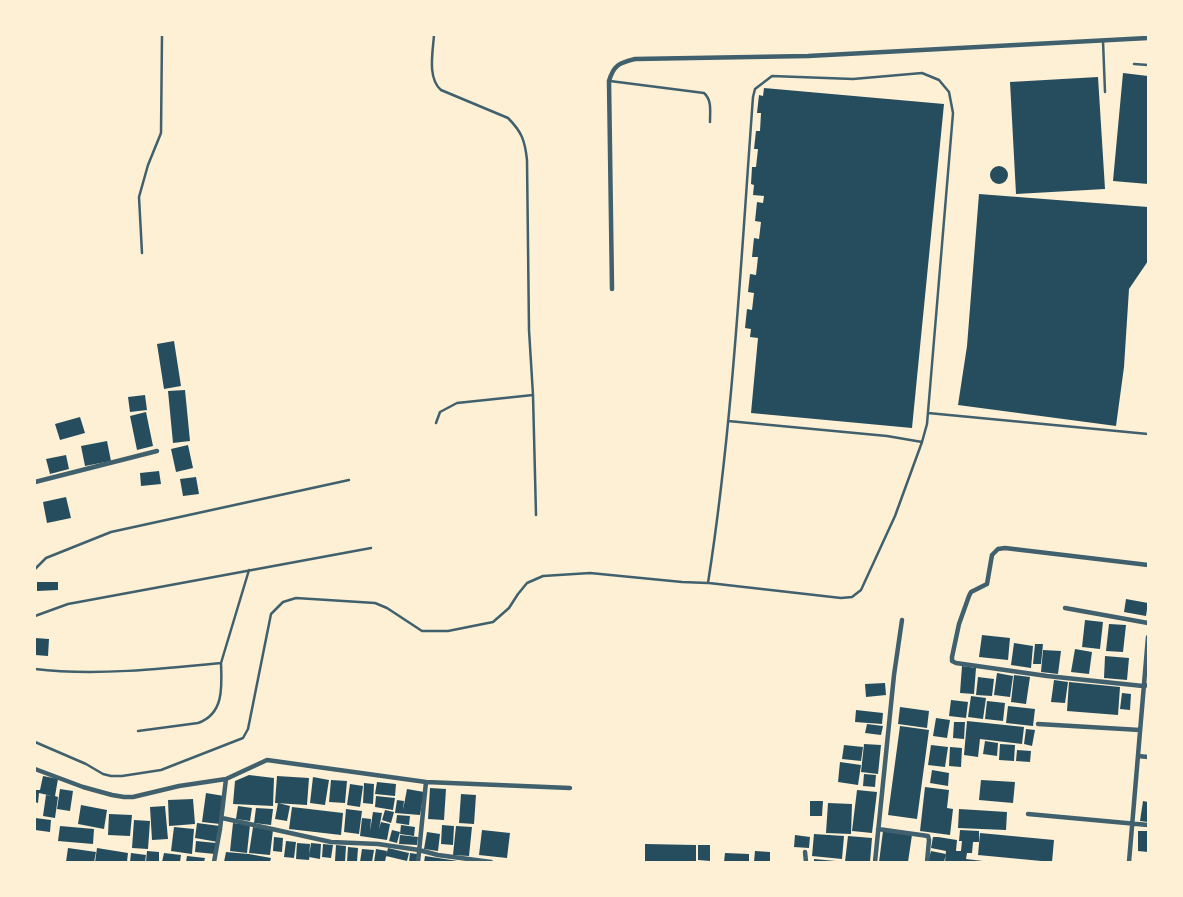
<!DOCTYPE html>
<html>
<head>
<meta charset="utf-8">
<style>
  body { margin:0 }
  #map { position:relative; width:1183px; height:897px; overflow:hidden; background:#fdf0d5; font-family:"DM Sans",sans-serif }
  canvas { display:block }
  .frame { position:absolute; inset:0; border:36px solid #fdf0d5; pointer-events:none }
</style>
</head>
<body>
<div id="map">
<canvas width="1183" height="897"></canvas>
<div class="frame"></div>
</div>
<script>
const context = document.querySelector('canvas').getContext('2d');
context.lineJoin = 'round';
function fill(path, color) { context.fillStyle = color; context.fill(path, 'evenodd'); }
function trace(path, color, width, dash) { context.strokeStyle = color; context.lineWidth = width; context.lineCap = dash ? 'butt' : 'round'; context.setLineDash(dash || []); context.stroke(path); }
const building = new Path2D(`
  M1123,73L1148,76V184L1113,181Z
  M1098,77L1105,189L1016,194L1010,82Z
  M764,88L944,104L912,428L751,413L758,338L750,337L751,329L745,328L747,309L752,310L754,293L748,292L750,274L756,275L758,257H752L754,238L759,239L761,222L755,221L757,202L763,203L764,196L753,195L754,185L751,184L752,167H756L758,149H754L756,131H760L761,113H757L759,95L763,96Z
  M990 175a9 9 0 1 1 18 0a9 9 0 1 1-18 0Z
  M979,194L1148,207V261L1129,289L1124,367L1116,426L958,405L967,346Z
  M174,341L181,386L164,389L157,344Z
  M185,390L190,441L173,443L168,391Z
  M145,395L147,410L130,412L128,397Z
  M146,412L153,446L137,450L130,416Z
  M80,417L85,433L60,440L55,424Z
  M107,441L111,461L85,466L81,446Z
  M188,445L193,468L176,472L171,449Z
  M66,455L69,469L50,474L46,459Z
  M159,471L161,484L141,486L140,473Z
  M196,477L199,494L183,496L180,479Z
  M66,497L71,518L47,523L43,502Z
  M37,582H58V590L37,591Z
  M1126,599L1148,603L1146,616L1124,612Z
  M1085,620L1103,622L1100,649L1082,647Z
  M1109,624L1126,625L1123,652L1106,651Z
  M982,635L1010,638L1008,660L979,657Z
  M35,638L49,639L48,656L35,655Z
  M1014,643L1033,646L1031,668L1011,665Z
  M1035,644H1043L1041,664H1033Z
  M1075,649L1092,652L1089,674L1071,672Z
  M1043,650L1061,651L1058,674L1041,672Z
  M1105,656L1129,658L1127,680L1104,678Z
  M962,666L976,668L974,694L960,693Z
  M997,673L1013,676L1010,697L994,695Z
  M1014,675L1030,677L1026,704L1011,702Z
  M978,677L994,679L992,696L976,695Z
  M1054,680L1068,682L1065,703L1051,702Z
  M1069,682L1120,687L1118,715L1067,711Z
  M885,683L886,695L866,697L865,684Z
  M1122,693L1131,694L1130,710L1120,709Z
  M971,696L986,698L983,719L968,717Z
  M951,700L968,702L966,718L949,716Z
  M987,701L1005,703L1003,721L985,719Z
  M1008,706L1035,709L1033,726L1006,723Z
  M900,707L929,711L927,728L898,724Z
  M856,710L883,713L882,724L855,722Z
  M936,718L950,720L947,738L933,736Z
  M967,721L1024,727L1022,744L980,739L978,757L964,755Z
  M954,722H965L964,739L953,738Z
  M867,724L883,726L881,735L865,733Z
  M900,726L929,730L917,819L888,815Z
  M1026,729L1035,730L1032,746L1024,744Z
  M985,741L998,743L997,756L983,754Z
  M864,744L881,745L878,774L861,772Z
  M1000,744L1015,745L1014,761L999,760Z
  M844,745L863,747L861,761L842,759Z
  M931,745L948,747L945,767L928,765Z
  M950,747L962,748L961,767L949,766Z
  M1017,750L1031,751L1030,762L1016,761Z
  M840,762L861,765L858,785L838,782Z
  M932,770L949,773L948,786L930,783Z
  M864,774L876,775L875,787L863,786Z
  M249,775L274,778L273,806L233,804L235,781Z
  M43,776L58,779L55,796L58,797L55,818L43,816L46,795L52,796L39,793L38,803L35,802V790H40Z
  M277,776L309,778L307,805L275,803Z
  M313,777L329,780L325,805L310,803Z
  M331,780L347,781L345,803L329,802Z
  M981,780L1015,782L1013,803L979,800Z
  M377,782L396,784L395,796L375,794Z
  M364,783L374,784L373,804L363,803Z
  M350,784L363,786L360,807L347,805Z
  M925,787L949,790L947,808L953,809L950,835L920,831Z
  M430,788L446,789L444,820L428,819Z
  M60,789L73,791L70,811L57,809Z
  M407,789L424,792L420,815L395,813L397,800L404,801L403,810Z
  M857,790L877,792L872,833L852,831Z
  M206,793L224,796L220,824L202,822Z
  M461,794L476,795L474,824L459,823Z
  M376,796L395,798L393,810L375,807Z
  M193,799L195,824L169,826L168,800Z
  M810,801H823L822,816H810Z
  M1143,801L1148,802V822L1140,821Z
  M278,803L290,806L287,821L275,819Z
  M828,803L852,804L851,834L826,833Z
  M81,805L107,810L104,829L78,824Z
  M165,806L168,839L152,840L150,807Z
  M238,806L252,808L250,821L236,819Z
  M292,807L343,813L341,835L289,829Z
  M256,808L273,809L271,825L254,823Z
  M346,809L362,811L359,834L344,832Z
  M959,809L1007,812L1006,830L958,828Z
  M385,810L394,812L391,823L382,820Z
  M373,812L382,813L379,829L381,822L390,824L387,840L360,836L362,818L371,819L370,831Z
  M109,814L132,815L130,836L108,835Z
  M397,815L410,816L409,825L396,823Z
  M35,818L51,820L50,832L35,830Z
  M134,820L150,821L148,849L132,848Z
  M197,823L220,826L218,842L195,838Z
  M233,823L250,825L247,853L230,851Z
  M401,825L415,827L414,836L400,834Z
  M442,825L454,826L453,845L441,844Z
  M60,826L94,829L93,844L58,841Z
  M456,826L472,827L469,856L453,855Z
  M174,827L194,829L192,854L171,851Z
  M253,827L273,830L270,855L249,853Z
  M392,830L400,832L397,843L389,841Z
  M482,830L510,833L507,858L479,855Z
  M960,830L979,831V842H973L972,853H967L966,859L983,861V862H945L946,851L931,848L933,837H938L957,840L956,851H961L962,841H959Z
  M883,831L912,835L908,862H879Z
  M1138,831H1148V852L1138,851Z
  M427,832L440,834L438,851L424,849Z
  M980,833L1054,840L1052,862L978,855Z
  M814,834L844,836L842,859L812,856Z
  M400,835L418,837L417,845L399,844Z
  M795,835L810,837L809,848L794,847Z
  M848,836L872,838L870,862H845Z
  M274,837L283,838L282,852L273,851Z
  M196,841L216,843L215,854L195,852Z
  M286,841L296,842L294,858L284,857Z
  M297,843L310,844L309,860L296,859Z
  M311,843L321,844L320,859L309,857Z
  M323,844L333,845L331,858L322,857Z
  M645,844L696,845V862H645Z
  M336,845L346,846L345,862L335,861Z
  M698,845H710V861L698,860Z
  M348,847L358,848L357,862H347Z
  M68,848L96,852L94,862H66Z
  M97,848L128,853L127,862H95Z
  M388,848L409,853L407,861L386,856Z
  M362,849L374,850L372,862H360Z
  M376,849L387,851L385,862H374Z
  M147,851L159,852V862H146Z
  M755,851L770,852V862H754Z
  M931,851L946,854L944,862H928Z
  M226,852L249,854L271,858L270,862H224Z
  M131,853L146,855L145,862H130Z
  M164,853L181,855L180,862H162Z
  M410,853L417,854V862H409Z
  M725,853L749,854V862H724Z
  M187,856L205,858L204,862H186Z
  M425,856L458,861V862H424Z
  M814,859L836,861V862H814Z`);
const service = new Path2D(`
  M434,35C433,51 427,78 441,90L508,118C522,132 525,141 527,160L529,330L533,395L536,515
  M1103,41L1105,92
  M1134,64L1148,65
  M610,81L704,93C712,100 710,111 710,122
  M142,253L139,197L148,165L161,133L162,35
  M928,413L1148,434
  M436,423L440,412L457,403L533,395
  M35,569L46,558L111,532L349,480
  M709,583L841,598L852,597L861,590L895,516L922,442
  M35,616L68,604L371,548
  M35,669C93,676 162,669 221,663L249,570
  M138,731L198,723C224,714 222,687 221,663
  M35,742L86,764L103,774L111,776H122L161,770L243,738L248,729L271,614L283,602L296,598L375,603L387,608L422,631H448L493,622L509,608L518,594L527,583L543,576L590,573L682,582L708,583C733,423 741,259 753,97L755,89L772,76L853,79L922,73L939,80L949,92L953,113L927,424L922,442L887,436L728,421`);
const minor = new Path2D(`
  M612,289L609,81C614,64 620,63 635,59L808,56L1148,38
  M35,482L157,451
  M1148,565L1005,548L998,549L992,555L987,584L971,592L969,596L959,624L952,657V661L956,663L1047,676L1143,686L1148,685
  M1065,608L1148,623
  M1038,724L1140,730
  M1138,756L1148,757
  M35,769L83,787L112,795L124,797H133L179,786L226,779L267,760L426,782L570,788
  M1028,814L1148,825
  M222,818L331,842L378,844L419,850L438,855L491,862
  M878,829L928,836L929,840L927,862
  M805,852L806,862
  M214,862L220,829L226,779
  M418,862L426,782
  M875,862L894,675L902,620
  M1129,862L1148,637`);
fill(building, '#264d5e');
trace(service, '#3f606c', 2.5);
trace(minor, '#3f606c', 4.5);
</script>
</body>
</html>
